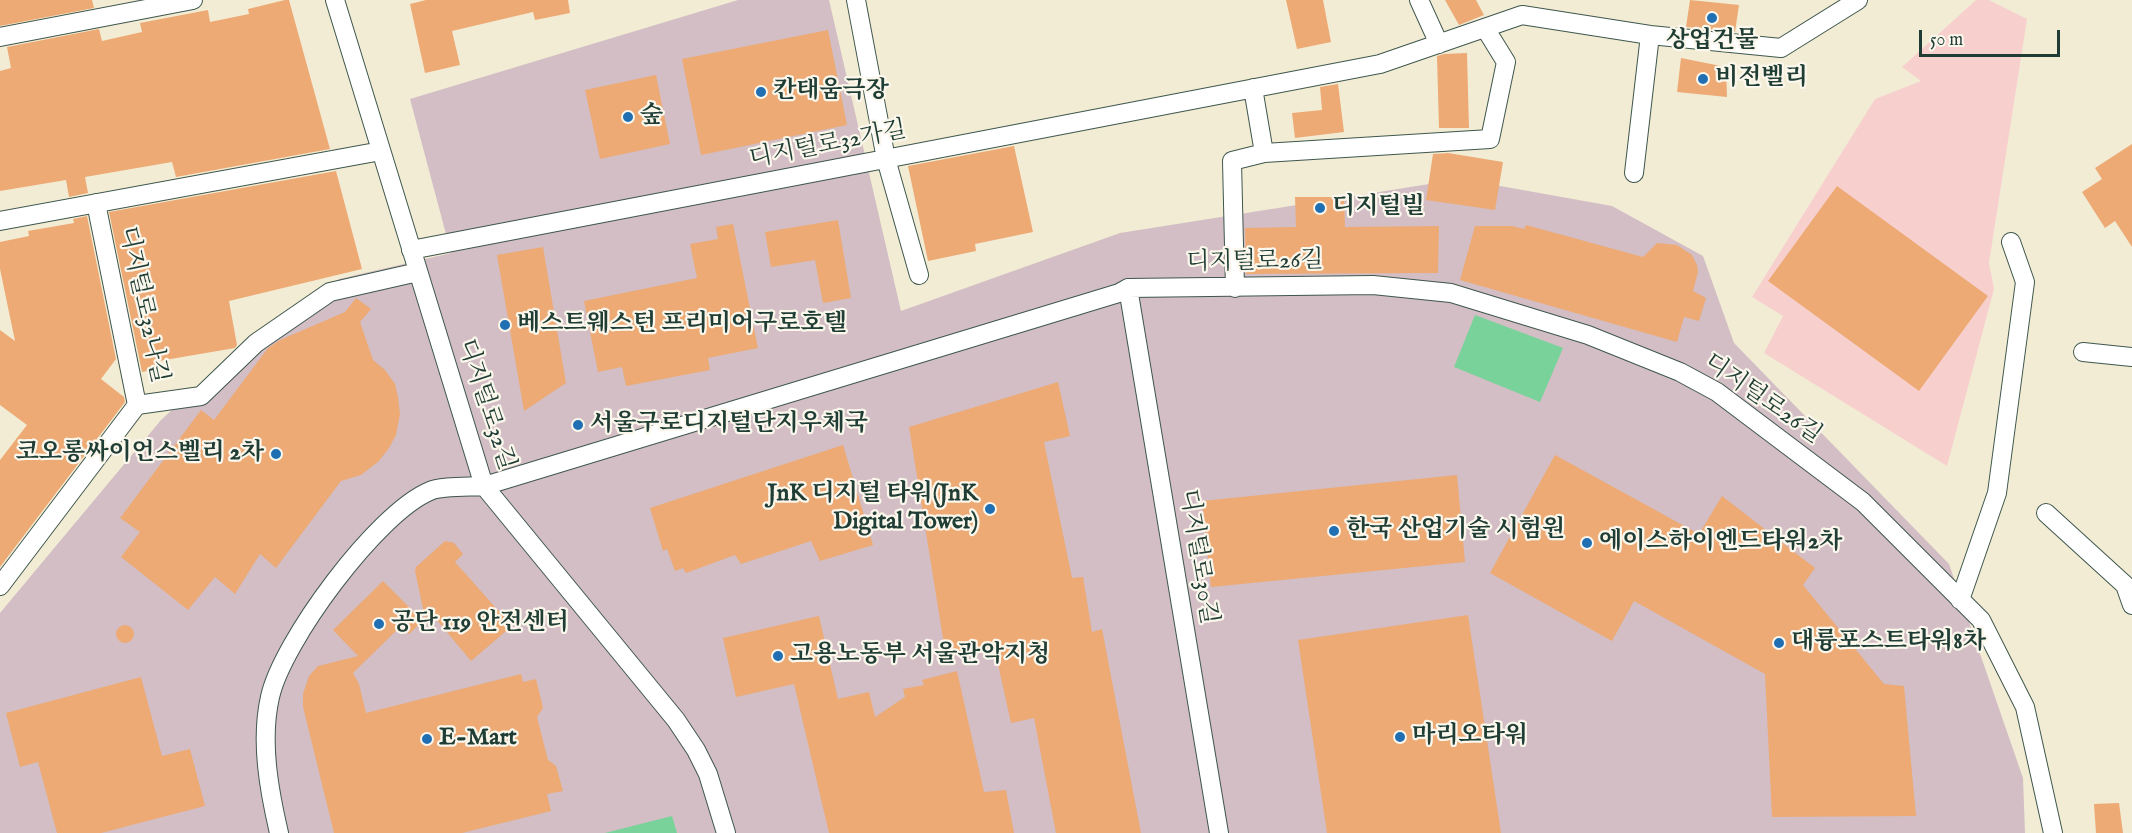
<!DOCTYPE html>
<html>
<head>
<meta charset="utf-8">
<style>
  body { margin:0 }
  #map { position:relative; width:2132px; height:833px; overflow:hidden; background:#f2ecd5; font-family:"IM FELL English",serif }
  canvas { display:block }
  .scale { position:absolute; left:1919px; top:30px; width:141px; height:27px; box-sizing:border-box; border:3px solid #1f3d34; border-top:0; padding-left:8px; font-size:18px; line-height:21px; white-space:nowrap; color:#1f3d34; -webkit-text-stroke:4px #fbf7ec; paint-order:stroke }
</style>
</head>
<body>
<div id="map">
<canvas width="2132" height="833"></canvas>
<div class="scale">50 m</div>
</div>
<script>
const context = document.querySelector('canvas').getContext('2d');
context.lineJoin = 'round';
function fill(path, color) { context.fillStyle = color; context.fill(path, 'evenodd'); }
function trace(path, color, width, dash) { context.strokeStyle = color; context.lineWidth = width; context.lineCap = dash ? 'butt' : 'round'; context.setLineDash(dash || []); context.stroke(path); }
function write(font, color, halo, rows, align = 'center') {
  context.font = font + ' "IM FELL English","Noto Serif KR",serif'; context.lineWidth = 4.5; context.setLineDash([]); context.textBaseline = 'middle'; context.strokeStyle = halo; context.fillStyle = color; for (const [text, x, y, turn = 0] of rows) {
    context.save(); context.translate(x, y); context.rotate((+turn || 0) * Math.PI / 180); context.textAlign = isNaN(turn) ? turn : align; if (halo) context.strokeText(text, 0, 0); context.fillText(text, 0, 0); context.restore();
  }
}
const built = new Path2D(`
  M1976,0H1989L2027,19L1989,263L1994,289L1947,466L1764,353L1783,316L1752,297L1875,99L1921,81L1902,67Z`);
const industrial = new Path2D(`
  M738,0H829L901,311L1120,233L1461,179L1612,206L1703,256L1734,343L1949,564L2023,778L2025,833H0V613L161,420L252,337L339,279L451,253L410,99Z`);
const green = new Path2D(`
  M1475,315L1563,348L1540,402L1454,367Z
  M672,816L677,833H605Z`);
const building = new Path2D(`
  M0,0H92L94,8L0,26Z
  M285,0H289L330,149L176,177L172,162L85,177L88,193L69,197L66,180L0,191V71L11,68L7,47L99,29L102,41L142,32L140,23L208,10L210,22L249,14L248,9Z
  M426,0H568L570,13L535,20L533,12L452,31L460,65L425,73L410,4Z
  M1286,0H1323L1331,42L1297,49Z
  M1445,0H1476L1484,15L1459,25Z
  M1690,0L1739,5L1735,32L1686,27Z
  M828,30L847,125L701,155L682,59Z
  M1467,53L1469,128H1439L1437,56L1444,54Z
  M1681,58L1726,67L1727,97L1677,92Z
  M656,75L670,144L600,159L585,90Z
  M1338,84L1344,132L1295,138L1292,113L1322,110L1320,87Z
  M2132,144V247L2115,221L2105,228L2082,192L2102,179L2095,168Z
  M1014,146L1033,232L975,244L976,251L928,261L908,166Z
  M1448,153L1503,162L1495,210L1426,200L1433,154Z
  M336,171L362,269L229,301L237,345L235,348L159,361L161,368L142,372L109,212Z
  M1837,186L1988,296L1919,391L1768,281Z
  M1295,197H1344L1345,227L1439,226L1438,273L1246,274L1245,228L1296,227Z
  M87,216L116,359L101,379L124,397L125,402L0,567V460L27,425L0,405V330L15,341L0,269V242L29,236L28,231L74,223L73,219Z
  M838,220L851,298L823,303L815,260L771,267L765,232Z
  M733,224L758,348L708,358L710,370L626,386L622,367L598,372L584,301L697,278L690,244L718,239L716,227Z
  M1526,225L1643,257L1657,243L1677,245L1692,255L1697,265L1698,272L1693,291L1706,298L1699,321L1684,317L1677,342L1460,280L1475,226H1512L1524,229Z
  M543,247L566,383L524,411L497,255Z
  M356,298L371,309L360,322L373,360L385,370L395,384L398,397L400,414L396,435L389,448L379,461L361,475L341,481L276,568L260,554L235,594L215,577L188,610L121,557L140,532L120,518L201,410L214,420L268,348L280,340L345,312Z
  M1058,382L1070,436L1044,442L1072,578L1083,577L1092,632L1102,629L1141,833H1056L1034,718L1011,723L994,646L946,657L909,427Z
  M843,445L873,545L820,561L811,541L741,564L735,555L686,573L683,568L675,571L667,549L663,551L650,508Z
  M1555,455L1699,534L1722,496L1815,568L1803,585L1884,684L1904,686L1916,816L1772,817L1765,674L1634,601L1612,641L1490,573Z
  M1457,475L1465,562L1211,587L1202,501Z
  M445,541L454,543L463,554L455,562L512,626L471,661L431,613L425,618L415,571L416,567Z
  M383,581L423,621L409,634L400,627L353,673L359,684L366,713L521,674L523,682L536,679L543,708L537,717L548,760L556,766L563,791L547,794L551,811L462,833H334L303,707V694L309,676L318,666L358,656L333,630Z
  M1468,615L1501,833H1327L1298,640Z
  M819,616L838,699L869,692L875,717L905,697L903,689L924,685L922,680L957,671L984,792L1006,790L1014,833H829L794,684L736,697L723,638Z
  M116 634a9 9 0 1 1 18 0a9 9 0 1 1-18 0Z
  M141,677L162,756L190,749L205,806L101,833H57L38,762L20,767L6,713Z
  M2119,803L2123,833H2096L2094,804Z`);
const minor = new Path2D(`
  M335,0L484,486L676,720L696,750L708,774L726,833
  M856,0L886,159L919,275
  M1419,0L1439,44
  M0,37L193,0
  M1264,153L1490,139L1506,62L1485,28
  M1634,173L1650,35
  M0,221L381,151
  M411,250L1380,64L1522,15L1650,35L1781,48L1858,0
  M1128,288L1219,833
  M1235,288L1232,161L1264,153L1253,88
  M2083,352L2132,357
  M137,405L201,396L256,343L330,292L418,272
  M2046,513L2125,585L2132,605
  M0,586L137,405L96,203
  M1960,600L1997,493L2025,282L2011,242
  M279,833C269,790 260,741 270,697C282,642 377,513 430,491C440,486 471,487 484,486L1119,293L1128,288L1373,285L1451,293L1588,335L1680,372L1717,392L1863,502L1981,620L2025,707L2053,833`);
const markers = [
  [1712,18,6,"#1f6fb2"],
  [1703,79,6,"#1f6fb2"],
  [761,92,6,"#1f6fb2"],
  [628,117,6,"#1f6fb2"],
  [1320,208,6,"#1f6fb2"],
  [505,325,6,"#1f6fb2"],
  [578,425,6,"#1f6fb2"],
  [276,454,6,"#1f6fb2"],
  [990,509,6,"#1f6fb2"],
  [1334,531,6,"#1f6fb2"],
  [1587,543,6,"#1f6fb2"],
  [379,624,6,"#1f6fb2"],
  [1779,643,6,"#1f6fb2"],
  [778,656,6,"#1f6fb2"],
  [1400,737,6,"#1f6fb2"],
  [427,739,6,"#1f6fb2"]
];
const poiNames = [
  ["상업건물",1712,42,"center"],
  ["비전벨리",1715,79],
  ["칸태움극장",773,92],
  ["숲",640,117],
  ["디지털빌",1332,208],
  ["베스트웨스턴 프리미어구로호텔",517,325],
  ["서울구로디지털단지우체국",590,425],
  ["코오롱싸이언스벨리 2차",264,454,"right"],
  ["JnK 디지털 타워(JnK",978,495,"right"],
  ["Digital Tower)",978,523,"right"],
  ["한국 산업기술 시험원",1346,531],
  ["에이스하이엔드타워2차",1599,543],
  ["공단 119 안전센터",391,624],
  ["대륭포스트타워8차",1791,643],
  ["고용노동부 서울관악지청",790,656],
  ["마리오타워",1412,737],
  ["E-Mart",439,739]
];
const streetNames = [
  ["디지털로32가길",828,146,-11],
  ["디지털로26길",1255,263,-1],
  ["디지털로32나길",142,305,78],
  ["디지털로26길",1762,400,35],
  ["디지털로32길",485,405,72],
  ["디지털로30길",1197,557,81]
];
fill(built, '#f7d0ce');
fill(industrial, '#d2bec4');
fill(green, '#78d299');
fill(building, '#edaa75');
trace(minor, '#3f574c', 20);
trace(minor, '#fff', 18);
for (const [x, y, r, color] of markers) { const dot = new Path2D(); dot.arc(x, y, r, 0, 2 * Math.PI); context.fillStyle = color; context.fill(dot); trace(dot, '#fbf7ec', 2); }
write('bold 24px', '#1f3d34', '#fbf7ec', poiNames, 'left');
write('24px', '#1f3d34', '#fbf7ec', streetNames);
</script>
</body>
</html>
